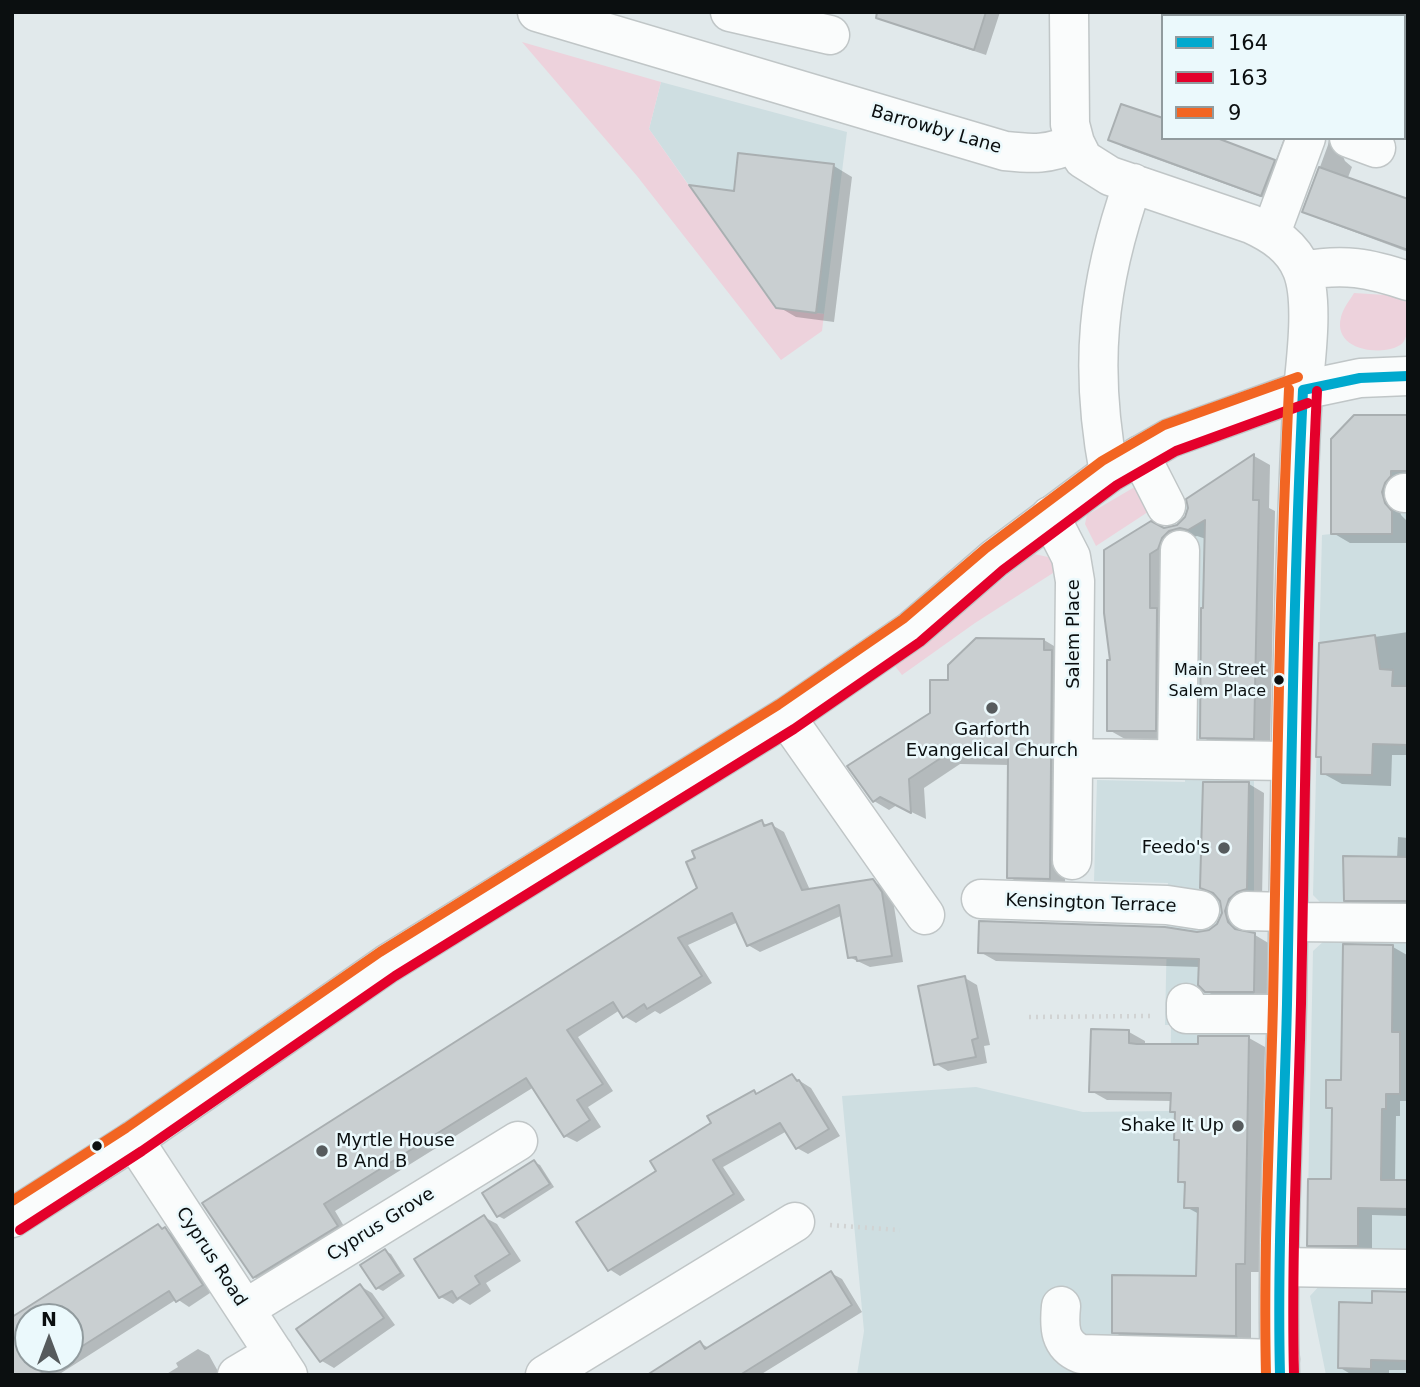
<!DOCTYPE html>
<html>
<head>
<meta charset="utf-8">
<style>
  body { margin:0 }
  #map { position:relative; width:1420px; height:1387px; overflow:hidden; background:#e1e9eb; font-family:"DejaVu Sans",sans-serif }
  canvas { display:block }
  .frame { position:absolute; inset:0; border:14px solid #0b0f10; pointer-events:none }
  .legend { position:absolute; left:1161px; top:14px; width:245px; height:126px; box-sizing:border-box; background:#ebf9fc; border:2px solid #919b9e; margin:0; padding:9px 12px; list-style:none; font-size:21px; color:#0b0f10 }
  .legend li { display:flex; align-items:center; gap:14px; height:35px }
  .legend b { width:35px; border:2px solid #919b9e }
  .north { position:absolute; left:14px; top:1303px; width:70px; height:70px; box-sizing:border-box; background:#ebf9fc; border:2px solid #919b9e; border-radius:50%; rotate:0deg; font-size:19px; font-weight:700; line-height:28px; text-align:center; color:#0b0f10 }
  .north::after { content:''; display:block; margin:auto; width:24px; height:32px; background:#565b5d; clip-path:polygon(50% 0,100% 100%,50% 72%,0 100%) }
</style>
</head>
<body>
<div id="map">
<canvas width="1420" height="1387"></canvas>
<div class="frame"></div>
<ul class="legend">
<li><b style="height:9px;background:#00a9ce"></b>164</li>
<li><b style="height:9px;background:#e4002b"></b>163</li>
<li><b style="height:9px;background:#f26522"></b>9</li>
</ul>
<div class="north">N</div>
</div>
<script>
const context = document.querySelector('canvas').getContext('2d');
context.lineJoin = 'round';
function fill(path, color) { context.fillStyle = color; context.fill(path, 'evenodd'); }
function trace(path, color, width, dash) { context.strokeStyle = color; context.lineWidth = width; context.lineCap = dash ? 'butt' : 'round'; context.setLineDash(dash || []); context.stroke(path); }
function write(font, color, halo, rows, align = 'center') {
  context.font = font + ' "DejaVu Sans",sans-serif'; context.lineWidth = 5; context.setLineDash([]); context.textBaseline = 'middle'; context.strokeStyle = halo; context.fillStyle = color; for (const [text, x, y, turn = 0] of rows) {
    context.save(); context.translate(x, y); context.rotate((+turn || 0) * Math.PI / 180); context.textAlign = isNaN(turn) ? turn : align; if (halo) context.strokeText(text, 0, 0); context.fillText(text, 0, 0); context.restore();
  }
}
const built = new Path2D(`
  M661,82L847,132L824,314L776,308L649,129Z
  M1408,415V910L1327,909L1313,895L1322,535L1331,534V439L1348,421Z
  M1242,462L1254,469L1253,500H1259L1254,741V998H1250L1245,1264H1236V1332L1246,1364L1253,1375H857L864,1331L842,1096L976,1087L1083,1112L1170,1111L1171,1025H1165L1168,883L1094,881L1097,780L1185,782V500Z
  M1325,940L1408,941V1250L1307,1248L1313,951Z
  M1321,1284H1408V1375H1326L1310,1296Z`);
const green = new Path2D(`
  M522,42L661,82L649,129L775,308L824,314L822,331L781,360L637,176Z
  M1354,293L1386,295L1408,302C1408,314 1410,330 1404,341C1395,357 1331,355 1341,317C1343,308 1350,300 1354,293Z
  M1138,485L1154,508L1096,546L1085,524L1087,515Z
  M1034,554L1048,557L1053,565V573L975,623L902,675L895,666Z`);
const shadow = new Path2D(`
  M902,12H1000L986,55L929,36L918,30Z
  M1191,12H1332L1345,16H1205Z
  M1404,35L1408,36V85L1404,84Z
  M1210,138L1275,162L1284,138H1298L1275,202L1123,147L1110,139Z
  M1329,138H1341V152L1345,161L1352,167L1347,180L1408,201V252L1317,218L1304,211L1328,145Z
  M740,155L834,166L852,177L834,322L796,317L777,306Z
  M1408,417V485L1398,504L1401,515L1408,522V543H1350L1333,533Z
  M1254,456L1270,465L1269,508L1275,511L1270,747L1218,746L1202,737L1206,539L1197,536L1185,540L1171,739H1125L1109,730L1112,662L1106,613L1164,530L1177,527L1186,518L1190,508L1188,500Z
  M1408,632V755H1392L1391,786L1342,784L1322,773L1323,759L1318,756L1321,645Z
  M1044,640L1059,649L1067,660L1065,887L1024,886L1009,877L1010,765L960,764L924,788L926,819L897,805L889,810L874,801L932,714L950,681Z
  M1249,784L1264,793L1262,898L1240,921L1244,933L1255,935L1270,944V1000H1222L1206,991L1200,967L996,961L980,952L1209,932L1219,924L1223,913L1222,902L1218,896L1202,887Z
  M762,822L768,826L772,825L784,832L810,890L873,881L885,888L893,900L903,962L870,967L849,957L843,915L760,952L748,945L738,922L688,945L712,983L660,1014L655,1011L636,1023L624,1016L620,1010L578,1037L613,1091L588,1107L601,1127L577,1142L565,1136L534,1087L335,1211L348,1233L266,1284L254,1277L245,1262L700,889Z
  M1398,837L1408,838V912L1365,911L1345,900L1397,859Z
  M1393,947L1407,955L1408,1101H1400V1116H1396L1395,1182H1408V1216L1372,1215V1254L1323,1253L1308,1245L1332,1181L1333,1110L1328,1107L1343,1082Z
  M965,978L977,985L990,1045L984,1046L987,1063L948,1071L936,1064Z
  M1129,1032L1145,1041V1046H1199L1249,1038L1265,1047L1260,1272H1251V1344L1130,1341L1114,1332L1197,1277L1199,1214L1186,1207V1185L1180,1181V1142L1175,1139L1176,1113L1172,1111V1101L1107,1100L1091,1091Z
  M792,1076L811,1088L840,1136L808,1154L797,1148L787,1131L723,1167L745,1200L620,1276L609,1269L659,1171L754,1092L759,1094Z
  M534,1162L540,1165L554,1187L504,1219L498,1216L484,1193Z
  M484,1217L497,1224L521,1261L486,1283L491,1291L470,1305L460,1299L453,1304L441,1297Z
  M158,1226L176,1236L213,1291L189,1307L177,1299L58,1375H12V1319ZM28,1317H70V1359H28Z
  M385,1251L391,1254L405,1276L383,1291L377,1288Z
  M831,1273L842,1279L862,1312L760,1375H651L700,1343L709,1348Z
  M360,1286L372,1293L395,1325L334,1368L322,1361L299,1330Z
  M1408,1294V1370H1389V1375H1352L1339,1367L1373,1305Z
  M198,1349L209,1355L220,1375H165L178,1367L176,1363Z`);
const building = new Path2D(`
  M877,12H986L974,50L876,18Z
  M1121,104L1163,118V138H1217L1275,160L1261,196L1108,140Z
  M738,153L834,164L816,313L776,308L689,185L734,191Z
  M1319,167L1408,199V250L1302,212Z
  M1354,415H1408V471H1391V476L1385,483L1382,492L1385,503L1392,511V534H1331V439Z
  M1254,454L1253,500H1259L1254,739L1200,738L1201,608H1203L1205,520L1188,530L1180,528L1169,531L1162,538L1158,549L1150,554V608H1157L1156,731H1107V660H1110L1104,613V550L1151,521L1164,528L1177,525L1185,517L1188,508L1186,499Z
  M1375,635L1380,669L1393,670L1392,686H1408V745L1373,744L1372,775L1321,774V757H1316L1319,643Z
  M976,638L1044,639V650H1052L1050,879L1007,878L1008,757L944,756L909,779L911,813L880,797L873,802L847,766L930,713V680H948V665Z
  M1203,782H1249L1247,889L1237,892L1229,899L1225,911L1228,922L1235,929L1255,933L1254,992H1205L1198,985L1199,959L978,953L979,921L1165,927L1197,932L1209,930L1217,924L1222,913L1220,901L1213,893L1200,888Z
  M762,820L764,826L772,823L802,890L873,879L882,892L892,956L857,961L856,957L848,958L839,905L747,946L732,913L678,938L702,976L647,1009L644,1004L623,1018L613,1002L567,1030L603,1084L577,1100L590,1120L564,1137L526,1078L324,1204L338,1226L253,1278L202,1203L697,888L686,862L695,858L692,851Z
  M1343,856L1408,857V901H1344Z
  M1343,944L1393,945L1392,1032H1400V1094H1386V1109H1382L1381,1180H1408V1209L1358,1208V1246H1307L1308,1179H1331L1332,1108H1326V1080H1341Z
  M965,976L978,1038L972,1040L976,1057L934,1065L918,986Z
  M1091,1029L1129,1030V1043L1137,1044H1198V1036H1249L1245,1264H1236V1336L1112,1333V1275L1196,1276L1198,1208H1184L1185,1182H1178L1179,1140H1174L1175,1112H1170L1171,1093L1089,1092Z
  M792,1074L797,1081L799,1080L829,1129L796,1149L780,1123L713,1160L734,1194L608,1271L576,1222L656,1171L650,1161L711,1123L707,1116L754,1090L756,1094Z
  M534,1160L550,1184L497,1217L482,1193Z
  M484,1215L510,1254L475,1276L480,1284L457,1299L452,1291L439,1298L414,1259Z
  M158,1224L162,1229L165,1227L203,1285L176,1302L169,1291L70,1354V1317H28V1359H63L38,1375H12V1317Z
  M385,1249L401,1273L376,1289L360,1265Z
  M831,1271L852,1305L740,1375H647L700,1341L705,1349Z
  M360,1284L384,1318L320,1362L296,1329Z
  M1372,1291L1408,1292V1361L1371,1360V1369L1338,1368L1339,1302L1372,1303Z`);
const path = new Path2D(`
  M1029,1017L1150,1016
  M830,1225L900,1230`);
const minor = new Path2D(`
  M537,12L1005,151C1033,154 1048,155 1075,143
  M730,12L830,35
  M1069,12L1070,124L1075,143L1083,159L1110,176L1251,224C1273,234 1293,247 1302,270C1314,299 1306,359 1303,390
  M1349,138L1376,148
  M1271,233L1306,138
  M1303,271C1344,263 1369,268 1408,281
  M1140,455L1166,506
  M1109,473C1089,367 1097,285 1133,183
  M1404,493H1408
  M1050,516L1071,557L1075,581L1072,860
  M786,717L925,915
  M1073,758L1289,761
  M1177,759L1180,550
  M981,899L1167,905L1200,910
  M1247,911L1288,912
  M1288,922L1408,923
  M1186,1003V1014H1286
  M134,1140L288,1375
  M1280,1267L1408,1269
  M1061,1306C1059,1327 1059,1345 1081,1354L1280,1359
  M245,1309L518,1141
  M237,1375L274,1353
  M545,1375L795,1222`);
const major = new Path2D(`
  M12,1218L134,1140L387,964L786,717L912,630L994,559L1109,473L1170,438L1303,390L1360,378L1408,376
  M1280,1375C1276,1251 1284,1127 1287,1004C1290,799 1292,595 1303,390`);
const bus1 = new Path2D(`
  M1303,390L1360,378L1408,376
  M1280,1375C1277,1251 1284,1128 1287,1004C1291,799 1293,595 1303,390`);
const bus2 = new Path2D(`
  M20,1230L142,1151L395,976L794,729L920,642L1003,570L1117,485L1176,451L1308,403
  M1294,1375C1291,1251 1298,1128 1301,1004C1305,800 1307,595 1317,391`);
const bus3 = new Path2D(`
  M12,1201L126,1128L380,952L778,705L903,619L986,548L1102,461L1164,425L1298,377
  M1266,1375C1263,1251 1270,1128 1273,1004C1277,799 1279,594 1289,389`);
const markers = [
  [1279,680,6,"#0b0f10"],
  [992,708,7,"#565b5d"],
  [1224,848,7,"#565b5d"],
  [1238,1126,7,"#565b5d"],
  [97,1146,6,"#0b0f10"],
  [322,1151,7,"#565b5d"]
];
const busNames = [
  ["Main Street",1266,671],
  ["Salem Place",1266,692]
];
const streetNames = [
  ["Barrowby Lane",936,130,16],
  ["Salem Place",1074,634,-90],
  ["Kensington Terrace",1091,904,2],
  ["Cyprus Grove",381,1225,-32],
  ["Cyprus Road",211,1257,57]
];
const poiNames = [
  ["Garforth",992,730,"center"],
  ["Evangelical Church",992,751,"center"],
  ["Feedo's",1210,848],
  ["Shake It Up",1224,1126],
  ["Myrtle House",336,1141,"left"],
  ["B And B",336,1162,"left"]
];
fill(built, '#cedee1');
fill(green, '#edd2dc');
fill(shadow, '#0003');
fill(building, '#c9cfd1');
trace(building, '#a9afb1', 2);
trace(minor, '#c0c6c7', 41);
trace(major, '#c0c6c7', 41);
trace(path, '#d1d3d3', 4.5, [2, 5]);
trace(minor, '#fafcfc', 38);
trace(major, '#fafcfc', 38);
trace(bus1, '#00a9ce', 10);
trace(bus2, '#e4002b', 10);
trace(bus3, '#f26522', 10);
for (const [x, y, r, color] of markers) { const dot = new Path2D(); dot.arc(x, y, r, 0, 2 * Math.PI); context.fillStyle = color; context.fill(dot); trace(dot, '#ebf9fc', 2.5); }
write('16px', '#0b0f10', '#ebf9fc', busNames, 'right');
write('18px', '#0b0f10', '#ebf9fc', streetNames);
write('18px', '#0b0f10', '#ebf9fc', poiNames, 'right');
</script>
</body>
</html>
